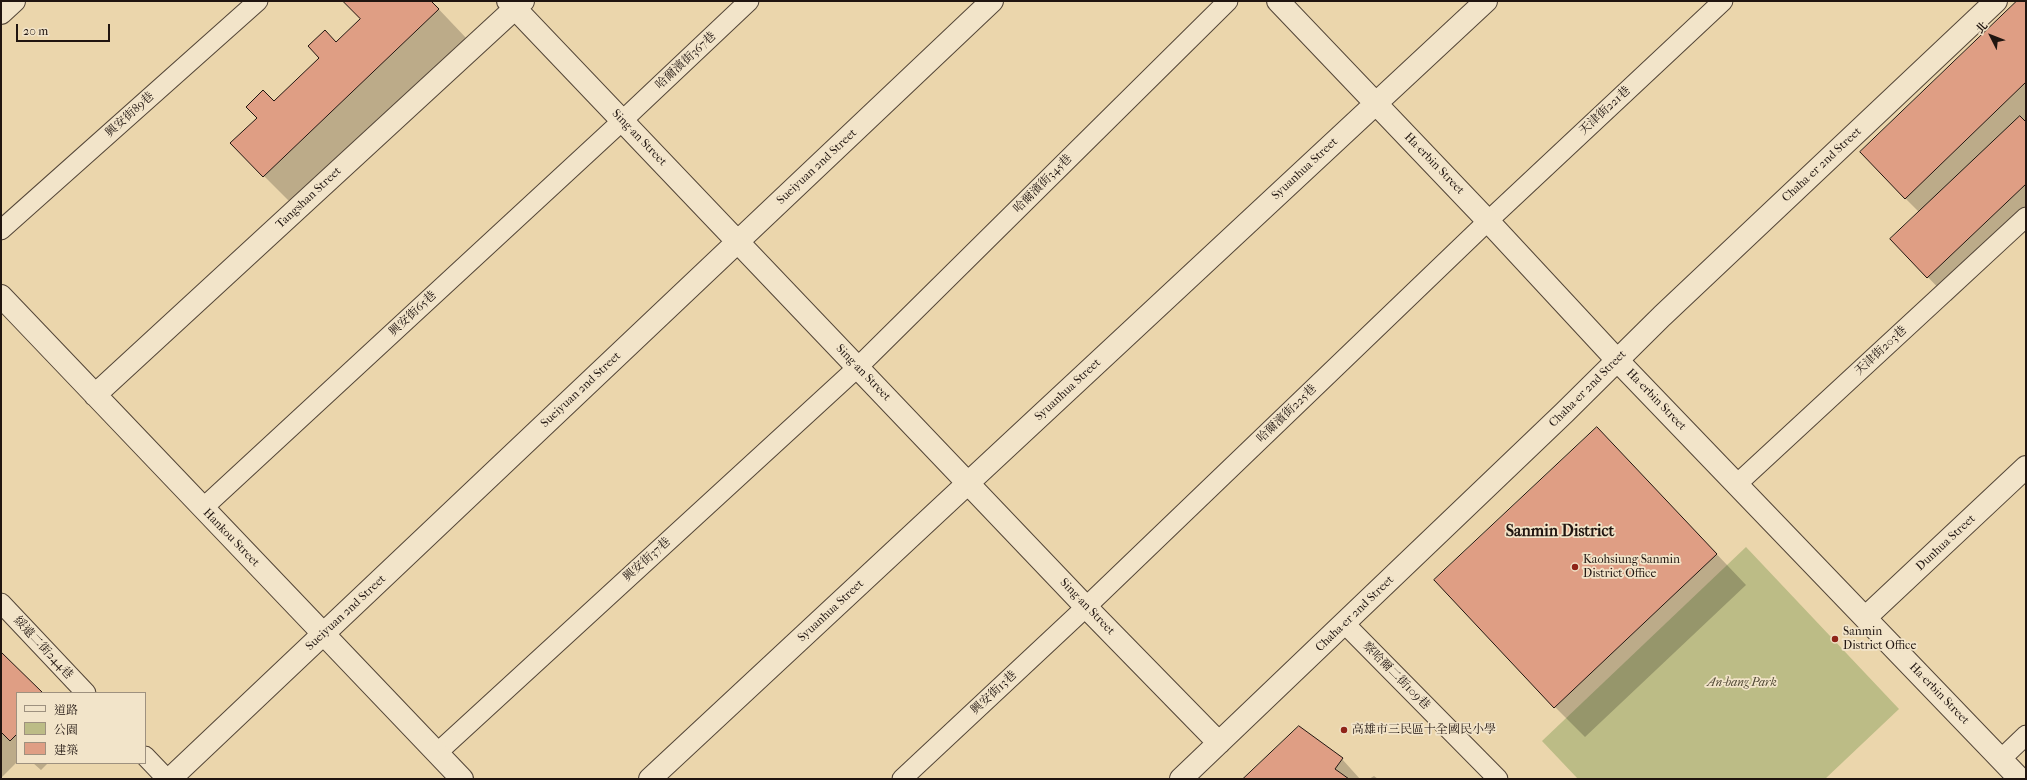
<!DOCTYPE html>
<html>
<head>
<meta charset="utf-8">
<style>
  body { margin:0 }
  #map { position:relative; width:2027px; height:780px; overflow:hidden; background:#ebd6ac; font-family:"IM FELL French Canon","Noto Serif TC",serif }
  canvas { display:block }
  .frame { position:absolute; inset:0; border:2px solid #201510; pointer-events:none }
  .legend { position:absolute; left:16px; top:692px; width:130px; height:72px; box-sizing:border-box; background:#f2e4c9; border:1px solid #9e917f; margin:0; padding:5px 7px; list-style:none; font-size:12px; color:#201510 }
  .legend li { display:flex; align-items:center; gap:8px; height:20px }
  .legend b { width:20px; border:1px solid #9e917f }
  .north { position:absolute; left:1971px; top:16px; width:40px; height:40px; -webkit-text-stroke:3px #f2e4c9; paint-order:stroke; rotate:312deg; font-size:11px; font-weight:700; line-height:16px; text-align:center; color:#201510 }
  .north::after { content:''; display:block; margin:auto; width:14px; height:18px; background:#201510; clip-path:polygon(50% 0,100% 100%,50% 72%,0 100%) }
  .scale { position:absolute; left:16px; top:24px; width:94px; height:18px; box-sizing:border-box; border:2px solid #201510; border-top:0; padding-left:5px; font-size:12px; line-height:14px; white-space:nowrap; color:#201510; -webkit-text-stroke:3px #f2e4c9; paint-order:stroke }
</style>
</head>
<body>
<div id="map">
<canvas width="2027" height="780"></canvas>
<div class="frame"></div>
<ul class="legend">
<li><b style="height:5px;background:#f2e4c9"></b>道路</li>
<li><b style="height:11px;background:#bcbc86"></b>公園</li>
<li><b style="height:11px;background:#df9e84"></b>建築</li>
</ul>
<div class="north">北</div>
<div class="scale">20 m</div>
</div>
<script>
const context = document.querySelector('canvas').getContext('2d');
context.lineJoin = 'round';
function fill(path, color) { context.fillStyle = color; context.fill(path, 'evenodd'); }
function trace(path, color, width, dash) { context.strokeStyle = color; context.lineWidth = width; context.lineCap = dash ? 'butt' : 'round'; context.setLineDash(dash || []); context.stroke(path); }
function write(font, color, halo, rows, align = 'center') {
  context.font = font + ' "IM FELL French Canon","Noto Serif TC",serif'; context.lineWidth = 3.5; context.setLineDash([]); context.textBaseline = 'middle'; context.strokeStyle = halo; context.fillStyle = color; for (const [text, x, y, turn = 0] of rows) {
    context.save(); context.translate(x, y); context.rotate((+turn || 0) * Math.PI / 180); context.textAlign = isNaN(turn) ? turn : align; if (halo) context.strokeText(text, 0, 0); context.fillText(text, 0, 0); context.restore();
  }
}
const green = new Path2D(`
  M1746,547L1899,709L1825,779H1578L1542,741Z`);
const shadow = new Path2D(`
  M344,1H431L468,40L294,206L264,176L258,118L362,19Z
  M2018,1H2026V230L1951,301L1891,239L1919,212L1905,198Z
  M1597,428L1746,585L1585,737L1555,707Z
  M1,654L42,693H17V762L1,778Z
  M1299,728L1342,759L1360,779H1244Z
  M33,763H48L41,770Z
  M1374,776L1378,779H1369Z`);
const building = new Path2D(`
  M343,1H431L439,9L263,177L230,143L257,118L246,107L263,90L274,101L319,58L308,46L325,30L336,42L360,19Z
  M2017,1H2026V82L1905,199L1860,152Z
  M2020,116L2026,122V184L1927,278L1890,239Z
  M1597,427L1717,554L1554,708L1434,580Z
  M1,652L43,693H17V734L10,741L1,732Z
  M1299,726L1343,758L1335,769L1349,779H1243Z`);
const service = new Path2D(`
  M1,230L258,1
  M1737,484L2026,217
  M203,508L622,121L749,1
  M1,603L86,693
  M1345,624L1498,779
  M437,753L858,367L1228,1
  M145,756L167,779
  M2001,759L2026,735
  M902,779L1086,607L1488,221L1723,1`);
const minor = new Path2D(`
  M508,1L1086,607L1219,743
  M1278,1L1488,221L1617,360L2020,779
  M1,13L14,1
  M1,296L462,779
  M95,395L523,1
  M1865,618L2026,467
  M170,779L992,1
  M650,779L1486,1
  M1181,779L1564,413L1662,316L1996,1`);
const markers = [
  [1575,567,4,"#8f2418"],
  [1835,639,4,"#8f2418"],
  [1344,730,4,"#8f2418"]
];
const streetNames = [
  ["哈爾濱街367巷",686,61,-43],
  ["天津街221巷",1605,111,-43],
  ["興安街89巷",130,115,-42],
  ["Sing-an Street",639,138,46],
  ["Ha-erbin Street",1434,164,46],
  ["Chaha-er 2nd Street",1822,165,-43],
  ["Sueiyuan 2nd Street",817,167,-43],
  ["Syuanhua Street",1305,169,-43],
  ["哈爾濱街345巷",1043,184,-45],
  ["Tangshan Street",309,198,-43],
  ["興安街65巷",413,314,-43],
  ["天津街203巷",1881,351,-43],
  ["Sing-an Street",863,373,46],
  ["Chaha-er 2nd Street",1588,389,-45],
  ["Sueiyuan 2nd Street",581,390,-43],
  ["Syuanhua Street",1068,390,-43],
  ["Ha-erbin Street",1656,400,46],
  ["哈爾濱街225巷",1287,414,-44],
  ["Hankou Street",231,538,46],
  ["Dunhua Street",1946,543,-43],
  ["興安街37巷",647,560,-42],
  ["Sing-an Street",1087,607,46],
  ["Syuanhua Street",831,611,-43],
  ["Sueiyuan 2nd Street",346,613,-43],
  ["Chaha-er 2nd Street",1355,614,-44],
  ["綏遠二街244巷",43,648,47],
  ["察哈爾二街109巷",1396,676,45],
  ["興安街13巷",994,693,-43],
  ["Ha-erbin Street",1939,694,46]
];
const poiNames = [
  ["Kaohsiung Sanmin",1583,560],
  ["District Office",1583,574],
  ["Sanmin",1843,632],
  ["District Office",1843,646],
  ["高雄市三民區十全國民小學",1352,730]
];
const parkNames = [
  ["An-bang Park",1742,683]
];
const districtNames = [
  ["Sanmin District",1560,532]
];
fill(green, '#bcbc86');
fill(shadow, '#0003');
fill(building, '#df9e84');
trace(building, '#201510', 1);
trace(service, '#534537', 21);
trace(minor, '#534537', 24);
trace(service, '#f2e4c9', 19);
trace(minor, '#f2e4c9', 22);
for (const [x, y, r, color] of markers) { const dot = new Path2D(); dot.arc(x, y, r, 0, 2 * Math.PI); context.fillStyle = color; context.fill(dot); trace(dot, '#f2e4c9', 1.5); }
write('12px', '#201510', '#f2e4c9', streetNames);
write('12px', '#201510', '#f2e4c9', poiNames, 'left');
write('italic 12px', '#4f4733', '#f2e4c9', parkNames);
write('bold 16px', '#201510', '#f2e4c9', districtNames);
</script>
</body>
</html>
